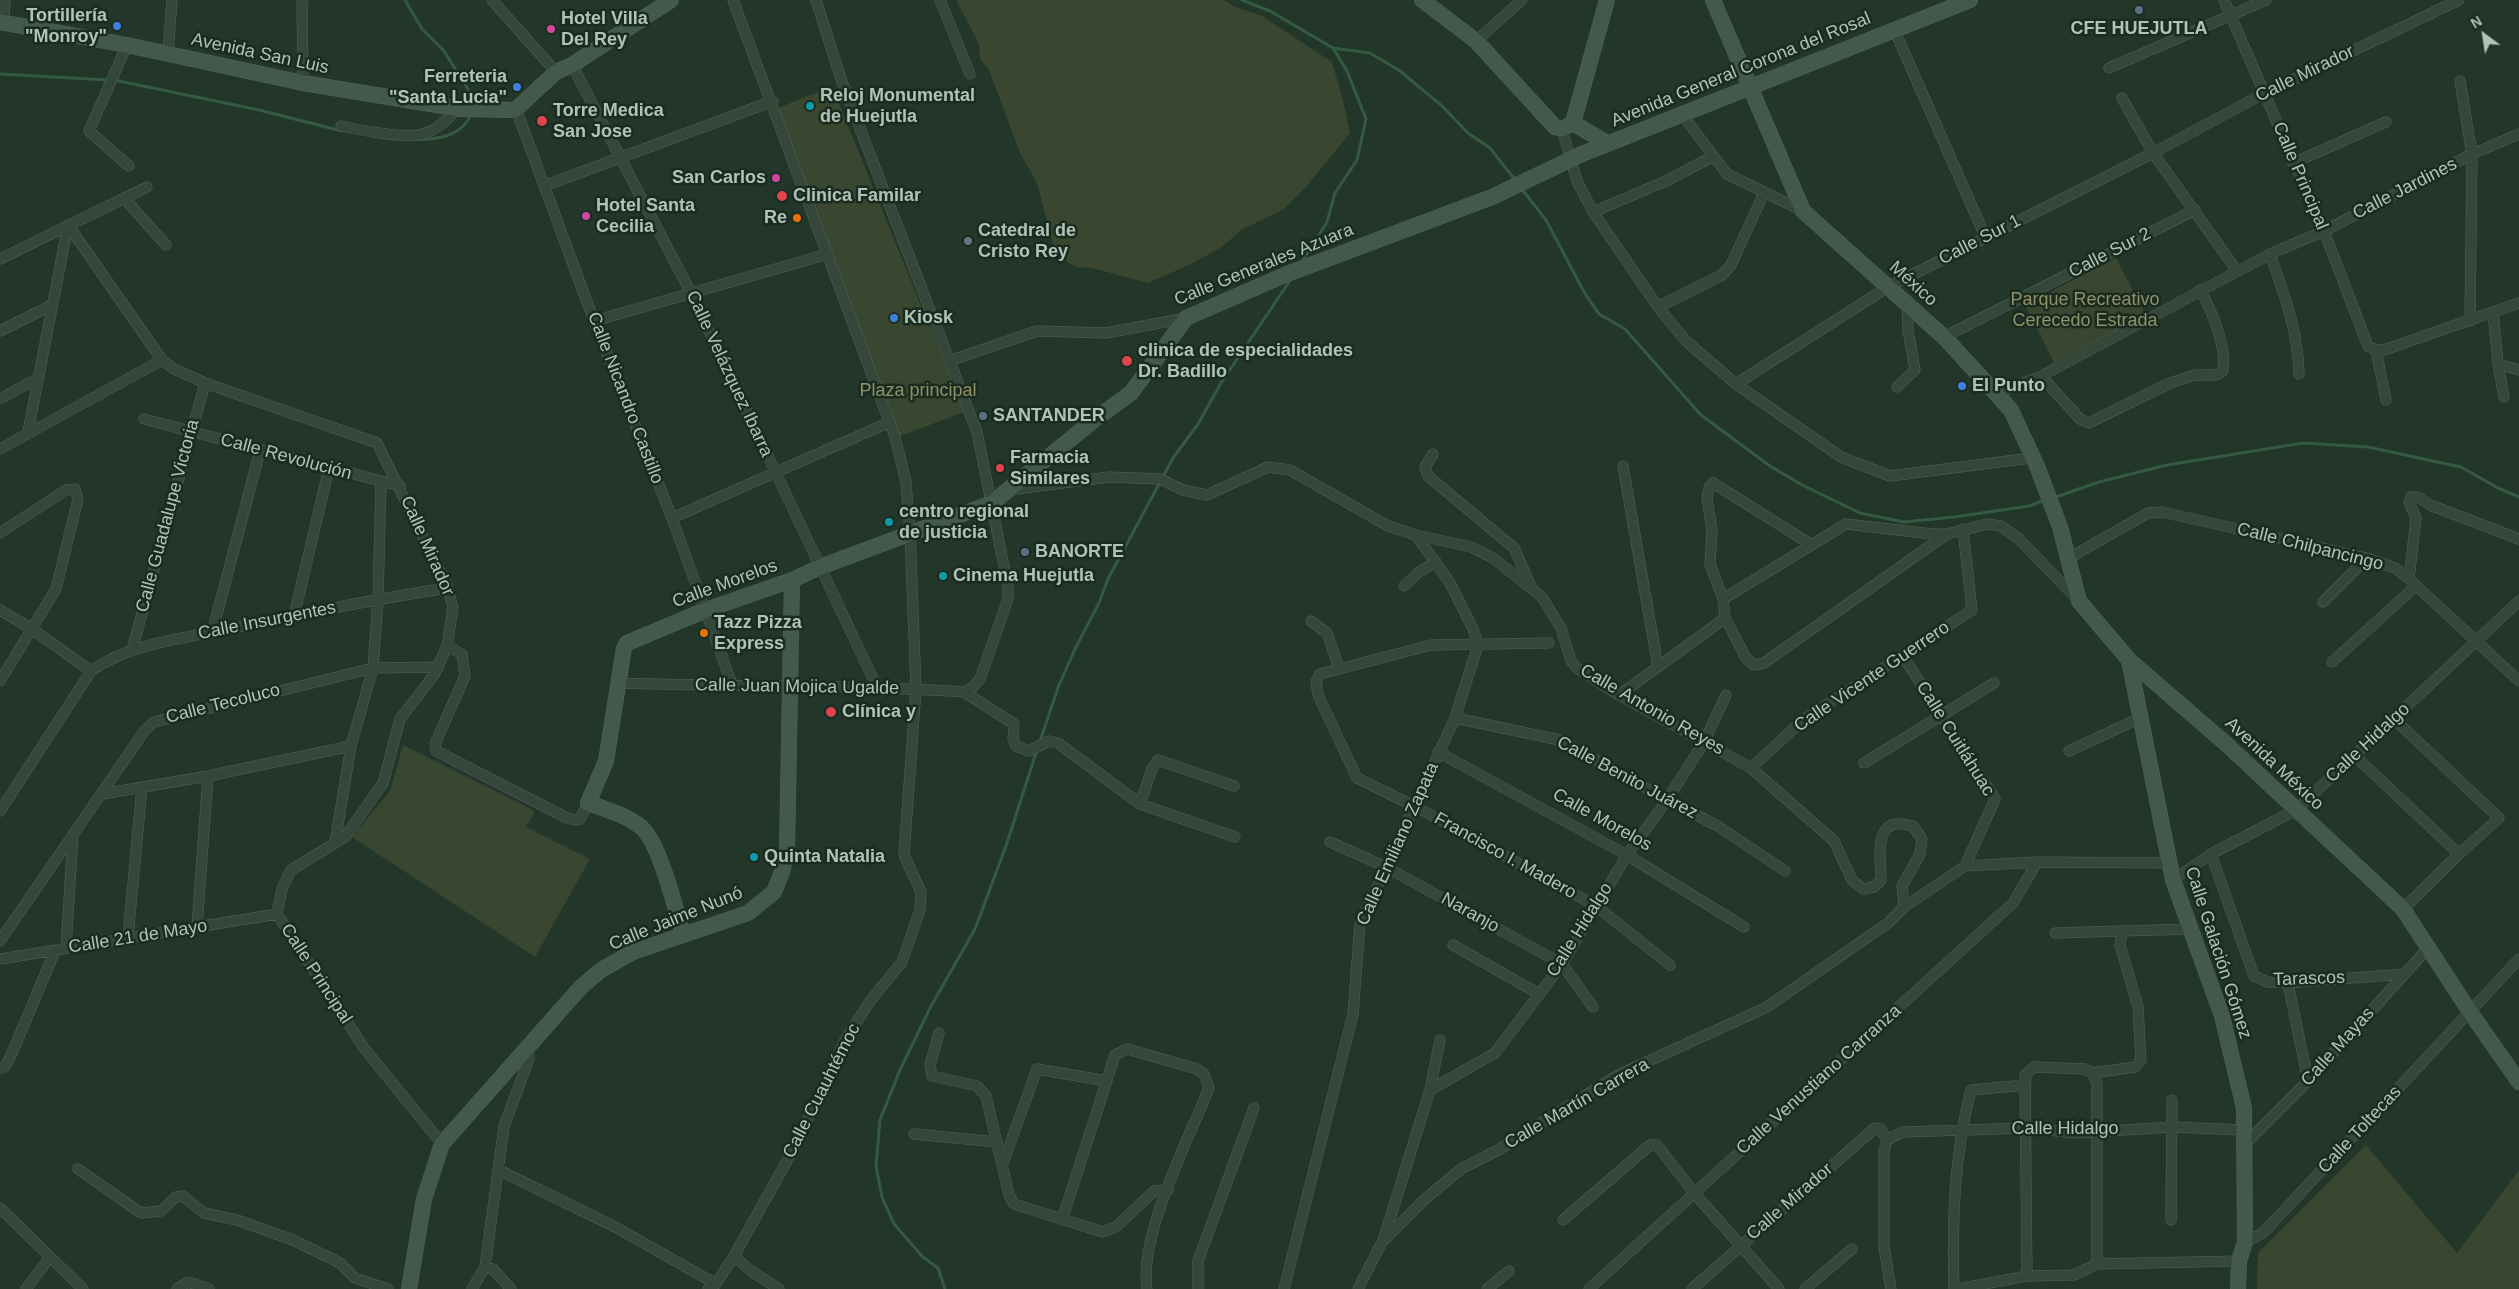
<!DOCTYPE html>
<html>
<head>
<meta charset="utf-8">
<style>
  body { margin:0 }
  #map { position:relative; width:2519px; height:1289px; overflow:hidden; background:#223629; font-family:Arial,sans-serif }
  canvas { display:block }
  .north { position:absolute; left:2459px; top:10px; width:50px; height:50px; -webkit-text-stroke:4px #1a2b20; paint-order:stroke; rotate:329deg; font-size:14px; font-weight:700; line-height:20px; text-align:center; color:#afc3b7 }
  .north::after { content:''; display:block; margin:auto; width:18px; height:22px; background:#afc3b7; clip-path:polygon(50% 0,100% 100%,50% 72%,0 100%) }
</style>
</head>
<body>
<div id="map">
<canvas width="2519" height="1289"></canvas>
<div class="north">N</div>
</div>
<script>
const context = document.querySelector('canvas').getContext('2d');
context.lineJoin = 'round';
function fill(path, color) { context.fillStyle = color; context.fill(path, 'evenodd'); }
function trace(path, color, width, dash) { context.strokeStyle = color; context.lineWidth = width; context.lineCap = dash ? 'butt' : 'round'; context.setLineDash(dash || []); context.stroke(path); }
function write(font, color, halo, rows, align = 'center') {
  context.font = font + ' Arial,sans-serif'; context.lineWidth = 5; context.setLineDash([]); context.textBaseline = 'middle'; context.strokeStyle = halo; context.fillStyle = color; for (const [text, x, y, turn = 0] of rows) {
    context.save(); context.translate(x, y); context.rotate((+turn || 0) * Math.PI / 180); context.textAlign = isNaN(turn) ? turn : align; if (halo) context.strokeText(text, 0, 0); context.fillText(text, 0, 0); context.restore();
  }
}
const green = new Path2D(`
  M956,0H1224L1233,6L1262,16L1332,62L1343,100L1350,133L1306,187L1284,209L1241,230L1222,247L1191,264L1148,283L1092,268L1076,267L1056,255L1037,183L1020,153L989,70L980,59L979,44Z
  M832,86L964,412L898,437L825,233L776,109Z
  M2116,258L2146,315L2054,363L2025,305Z
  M403,745L535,811L526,827L590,859L535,957L352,837L390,791Z
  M2366,1145L2457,1253L2519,1170V1289H2257L2258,1253Z`);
const stream = new Path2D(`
  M405,0L422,29L444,51L476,102L475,104
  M1242,0L1270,11L1333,48L1370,53L1400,71L1442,106L1468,133L1490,148L1516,181
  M0,74L108,80
  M114,80L259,110L342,131
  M418,139C439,140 463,135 471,114
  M1521,188L1546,220L1584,292L1599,314L1625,329L1701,415L1770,466L1802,485L1860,513L1904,522L1954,517L2029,506L2045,500
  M1301,263L1327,222L1335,193L1357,160L1366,119L1347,71L1333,48
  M2053,498L2099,482L2167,465L2303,443L2368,447L2461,467L2498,488L2519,497
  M1039,744L1059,685L1075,649L1099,603L1108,579L1173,458L1198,424L1221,383L1291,279
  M945,1289L938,1268L923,1257L894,1224L882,1197L876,1166L880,1120L900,1070L930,1008L975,929L1006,846L1037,750`);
const street = new Path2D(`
  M302,0L303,83
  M492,0L556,72
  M940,0L970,74
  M2224,0L2324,231L2368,346L2376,350H2384L2519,303
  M4,23L5,0
  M1894,29L1985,236
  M1476,41L1522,0
  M127,45L89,131L129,166
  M168,54L172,0
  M572,65L691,293L877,687
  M2109,68L2266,0
  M2460,81L2472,154L2470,321
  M2122,98L2153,153L2237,271
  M516,109L594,321L672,518L733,687
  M1681,113L1727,174L1803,211
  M341,126C359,130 402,138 419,135C434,132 449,120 456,108
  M1562,129L1577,181L1593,212L1658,307L1686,341L1736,384L1841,457L1890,476L2031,458
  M2293,163L2386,122
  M544,186L773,101
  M124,198L166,245
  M1593,212L1666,181L1712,157
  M68,225L162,360L174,369L205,383L377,443L448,588L453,608L447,646L434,675L400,719L383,783L345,837L291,870L282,889L277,914L364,1048L442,1144
  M2270,254C2284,294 2298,330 2299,374
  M0,259L147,187
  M1658,307L1722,275L1731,265L1764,193
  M2493,312L2498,364L2504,397
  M594,321L828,254
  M0,331L52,305
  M1944,337L2195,210
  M2376,350L2386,400
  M949,361L1037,331L1106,333L1186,318
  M2498,364L2519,370
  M2041,376L2080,419L2089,423L2170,383L2195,375H2216L2223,371C2227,348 2212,310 2200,290
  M1736,384L1888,287L2153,153L2265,93L2459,0
  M1897,387L1915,370L1908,330L1907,304
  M1996,394L2041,376L2270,254L2324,231L2472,154L2519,134
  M0,399L38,378
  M144,419L400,486
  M28,432L68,225
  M0,449L162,360
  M1433,454L1425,467L1428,476L1514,548L1531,586
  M1009,490L1109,477L1160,479L1183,490L1207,495L1268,467L1290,470L1388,526L1416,535L1471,547L1493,558L1542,597L1561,628L1571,661L1577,668L1619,695L1751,768L1834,841L1852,880L1863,889L1874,887L1881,880C1881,865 1874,825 1897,824C1902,823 1908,825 1913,826L1922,839L1920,854L1902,886L1904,907
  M672,518L890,422
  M0,533L66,490L75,489L78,499L56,589L0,681
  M1812,545L1713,483L1709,488L1707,498L1712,531L1710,564L1723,599L1725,618L1746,658L1754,665L1764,663L1947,534
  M2069,558L2148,513L2162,512L2367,558L2395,568L2409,579L2519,681
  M2409,579L2416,518L2409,502L2411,497H2418L2430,505L2519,539
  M1404,586L1419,572L1436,562
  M1723,599L1846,524L1932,534H1947L1987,524L2001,526L2019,539L2078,600
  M2323,602L2367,558
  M0,610L32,629L91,671
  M294,616L329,468
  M1311,621L1327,633L1339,668
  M212,633L260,451
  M1549,643L1431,645L1320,674L1316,682L1318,695L1357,778L1416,807L1596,906L1670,965
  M447,646L462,654L465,676L435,744L436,751L567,818L575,820L580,819L588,803
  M132,650L205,383
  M2332,662L2416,586
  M1658,667L1725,618
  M619,683C734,687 849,684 964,692L973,687L980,679L1008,599V586L977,432L842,82L816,0
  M964,692L1014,724L1013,739L1016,746L1029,751L1049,741L1058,743L1140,804L1235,837
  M1619,695L1658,667L1623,466
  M1455,718L1560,740L1667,800L1716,825L1785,871
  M2394,719L2499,818L2459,854L2403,909
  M2069,751L2140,718
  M1438,752L1627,855L1744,927
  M2354,755L2459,854
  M1864,763L1994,683
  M1751,768L1803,720L1972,610L1963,529
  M102,794L208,776L351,746
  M1140,804L1152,769L1158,760L1234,786
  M0,811L91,671C131,643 181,639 228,629C301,614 374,599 448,588
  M1330,842L1386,867L1562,964L1593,1007
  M335,843L351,746L373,668L378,599L381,482
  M2211,854L2254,976L2267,982L2288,983L2404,974
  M1965,866L2037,862L2169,863
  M2173,880L2211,854L2296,810L2519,601
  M197,927L208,776
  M2055,933L2190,929
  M128,937L142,787
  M0,941L145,730L154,722L373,668L439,667
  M1453,945L1539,994
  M66,947L73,836
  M0,959L277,914
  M2288,983L2308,1081
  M939,1033L930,1065L932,1076L977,1086L986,1096L1009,1195L1014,1204L1103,1232L1117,1226L1154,1191L1168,1190
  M0,1069L5,1067L12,1053L55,951
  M2092,1073L2097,1083V1264
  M2092,1073L2135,1067L2141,1060L2138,1007L2120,945L2122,932
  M1430,1090L1495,1053L1562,964L1627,855L1667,800L1704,742L1726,695
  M914,1134L997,1142
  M1887,1140L1903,1132L2027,1128L2078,1133L2171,1127L2245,1130
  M1887,1140L1884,1151V1247L1891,1289
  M2245,1144L2308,1081L2429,947
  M1002,1166L1037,1069L1107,1081
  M78,1169L141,1213L161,1211L176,1197L183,1196L204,1213L237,1220L293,1240L340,1263L355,1278L388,1289
  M499,1170L617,1228L716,1284
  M0,1208L83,1289
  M1062,1220L1115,1055L1127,1049L1197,1069L1204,1074L1209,1088C1188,1141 1139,1234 1147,1289
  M1563,1220L1650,1145H1657L1695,1194L1779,1289
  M2171,1220L2172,1100
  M1383,1241L1430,1090L1440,1040
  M2245,1242L2263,1233L2519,959
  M734,1256L751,1271L779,1289
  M485,1267L493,1269L511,1289
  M2027,1276L2025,1075L2034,1067L2085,1069L2092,1073
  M26,1289L50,1257
  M177,1289L188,1282L209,1289
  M472,1289L485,1267L504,1126L529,1059L528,1045
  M708,1289L716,1284L734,1256L793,1150L845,1040L870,1001L902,962L920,910L921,892L904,855L916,689L910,532L906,482L895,437L733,0
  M1198,1289V1261L1254,1108
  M1284,1289L1353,1014L1360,924L1455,718L1478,645L1473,629L1450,583L1416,535
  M1358,1289L1382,1242L1425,1199L1461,1169L1500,1149L1618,1075L1767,1007L1888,923L1904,907L1965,866L1995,799L1903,656
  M1487,1289L1509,1271
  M1589,1289L2013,903L2037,862
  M1692,1289L1875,1128L1881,1129L1887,1140
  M1805,1289L1852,1249
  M1954,1289C1952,1221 1954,1155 1971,1090L2026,1085
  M1958,1289L2027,1276L2074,1275L2097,1264L2239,1261`);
const secondary = new Path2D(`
  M1422,0L1476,41L1555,127L1562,129L1573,123L1607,0
  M1713,0L1803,211L1944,337L2011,410L2037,466L2060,527L2079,601L2129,660L2224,742L2403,909L2470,1012L2519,1082
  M0,22L127,45L303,83L461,109L515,110L556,72L572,65L671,0
  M1573,123L1607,143
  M1582,154L1970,0
  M2129,660L2173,880L2222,1016L2244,1108L2245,1242L2239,1261L2238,1289
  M683,934C675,908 660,843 641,827C626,815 605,809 588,803L606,761L624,648L627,643L706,610L792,580L820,567L992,503L1094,420L1131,393L1186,318L1287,274L1492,197
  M409,1289L424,1199L442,1144L581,987L601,970L633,952L748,913L774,892L782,872L787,851L792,580`);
const secondaryBridge = new Path2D(`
  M1492,197L1582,154`);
const markers = [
  [2139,10,5,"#5c6f8a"],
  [117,26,5,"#3f7fe0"],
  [551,29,5,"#d1479c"],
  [517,87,5,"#3f7fe0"],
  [810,106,5,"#0f9aa8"],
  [542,121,6,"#e0444e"],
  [776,178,5,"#d1479c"],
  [782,196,6,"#e0444e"],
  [586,216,5,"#d1479c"],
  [797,218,5,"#e8710a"],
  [968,241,5,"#6b7280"],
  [894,318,5,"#3f7fe0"],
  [1127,361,6,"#e0444e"],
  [1962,386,5,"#3f7fe0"],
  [983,416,5,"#5c6f8a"],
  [1000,468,5,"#e0444e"],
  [889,522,5,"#0f9aa8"],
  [1025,552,5,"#5c6f8a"],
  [943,576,5,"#0f9aa8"],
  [704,633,5,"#e8710a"],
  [831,712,6,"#e0444e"],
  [754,857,5,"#0f9aa8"]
];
const poiNames = [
  ["Tortillería",107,16,"right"],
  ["\"Monroy\"",107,37,"right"],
  ["Hotel Villa",561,19],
  ["Del Rey",561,40],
  ["CFE HUEJUTLA",2139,29,"center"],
  ["Ferreteria",507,77,"right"],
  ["\"Santa Lucia\"",507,98,"right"],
  ["Reloj Monumental",820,96],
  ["de Huejutla",820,117],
  ["Torre Medica",553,111],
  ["San Jose",553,132],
  ["San Carlos",766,178,"right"],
  ["Clinica Familar",793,196],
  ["Hotel Santa",596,206],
  ["Cecilia",596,227],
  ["Re",787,218,"right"],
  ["Catedral de",978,231],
  ["Cristo Rey",978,252],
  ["Kiosk",904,318],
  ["clinica de especialidades",1138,351],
  ["Dr. Badillo",1138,372],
  ["El Punto",1972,386],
  ["SANTANDER",993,416],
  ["Farmacia",1010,458],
  ["Similares",1010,479],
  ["centro regional",899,512],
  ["de justicia",899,533],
  ["BANORTE",1035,552],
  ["Cinema Huejutla",953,576],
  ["Tazz Pizza",714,623],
  ["Express",714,644],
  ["Clínica y",842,712],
  ["Quinta Natalia",764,857]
];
const streetNames = [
  ["Avenida San Luis",260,54,12],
  ["Avenida General Corona del Rosal",1741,70,-22],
  ["Calle Mirador",2305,74,-26],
  ["Calle Principal",2300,176,67],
  ["Calle Jardines",2405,189,-27],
  ["Calle Sur 1",1980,240,-27],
  ["Calle Sur 2",2110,253,-27],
  ["Calle Generales Azuara",1264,265,-22],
  ["México",1913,284,42],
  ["Calle Velázquez Ibarra",729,374,65],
  ["Calle Nicandro Castillo",625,398,69],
  ["Calle Revolución",286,457,15],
  ["Calle Guadalupe Victoria",168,516,-75],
  ["Calle Mirador",427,546,66],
  ["Calle Chilpancingo",2310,547,14],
  ["Calle Morelos",725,584,-20],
  ["Calle Insurgentes",267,621,-11],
  ["Calle Vicente Guerrero",1872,677,-34],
  ["Calle Juan Mojica Ugalde",797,687,1],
  ["Calle Tecoluco",223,704,-14],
  ["Calle Antonio Reyes",1652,710,30],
  ["Calle Cuitláhuac",1955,739,58],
  ["Calle Hidalgo",2368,743,-43],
  ["Avenida México",2274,764,43],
  ["Calle Benito Juárez",1627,778,28],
  ["Calle Morelos",1602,820,29],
  ["Calle Emiliano Zapata",1398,844,-66],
  ["Francisco I. Madero",1505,856,29],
  ["Naranjo",1470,913,29],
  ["Calle Jaime Nunó",676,919,-22],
  ["Calle Hidalgo",1580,930,-58],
  ["Calle 21 de Mayo",138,937,-9],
  ["Calle Galación Gómez",2218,953,72],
  ["Calle Principal",316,974,57],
  ["Tarascos",2309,979,-2],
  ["Calle Mayas",2338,1047,-48],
  ["Calle Venustiano Carranza",1819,1080,-42],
  ["Calle Cuauhtémoc",822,1091,-63],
  ["Calle Martín Carrera",1577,1104,-30],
  ["Calle Hidalgo",2065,1129],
  ["Calle Toltecas",2360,1130,-47],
  ["Calle Mirador",1790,1202,-41]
];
const parkNames = [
  ["Parque Recreativo",2085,300],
  ["Cerecedo Estrada",2085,321],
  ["Plaza principal",918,391]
];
fill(green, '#394730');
trace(stream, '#345a42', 3);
trace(street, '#526459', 11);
trace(secondary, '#526459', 16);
trace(street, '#35463b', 10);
trace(secondary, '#43594c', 15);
trace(secondaryBridge, '#526459', 16, []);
trace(secondaryBridge, '#43594c', 15);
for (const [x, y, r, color] of markers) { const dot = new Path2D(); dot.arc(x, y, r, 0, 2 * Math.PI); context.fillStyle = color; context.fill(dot); trace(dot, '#1a2b20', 2); }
write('bold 18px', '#afc3b7', '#1a2b20', poiNames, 'left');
write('18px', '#afc3b7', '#1a2b20', streetNames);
write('18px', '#919169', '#1a2b20', parkNames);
</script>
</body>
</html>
